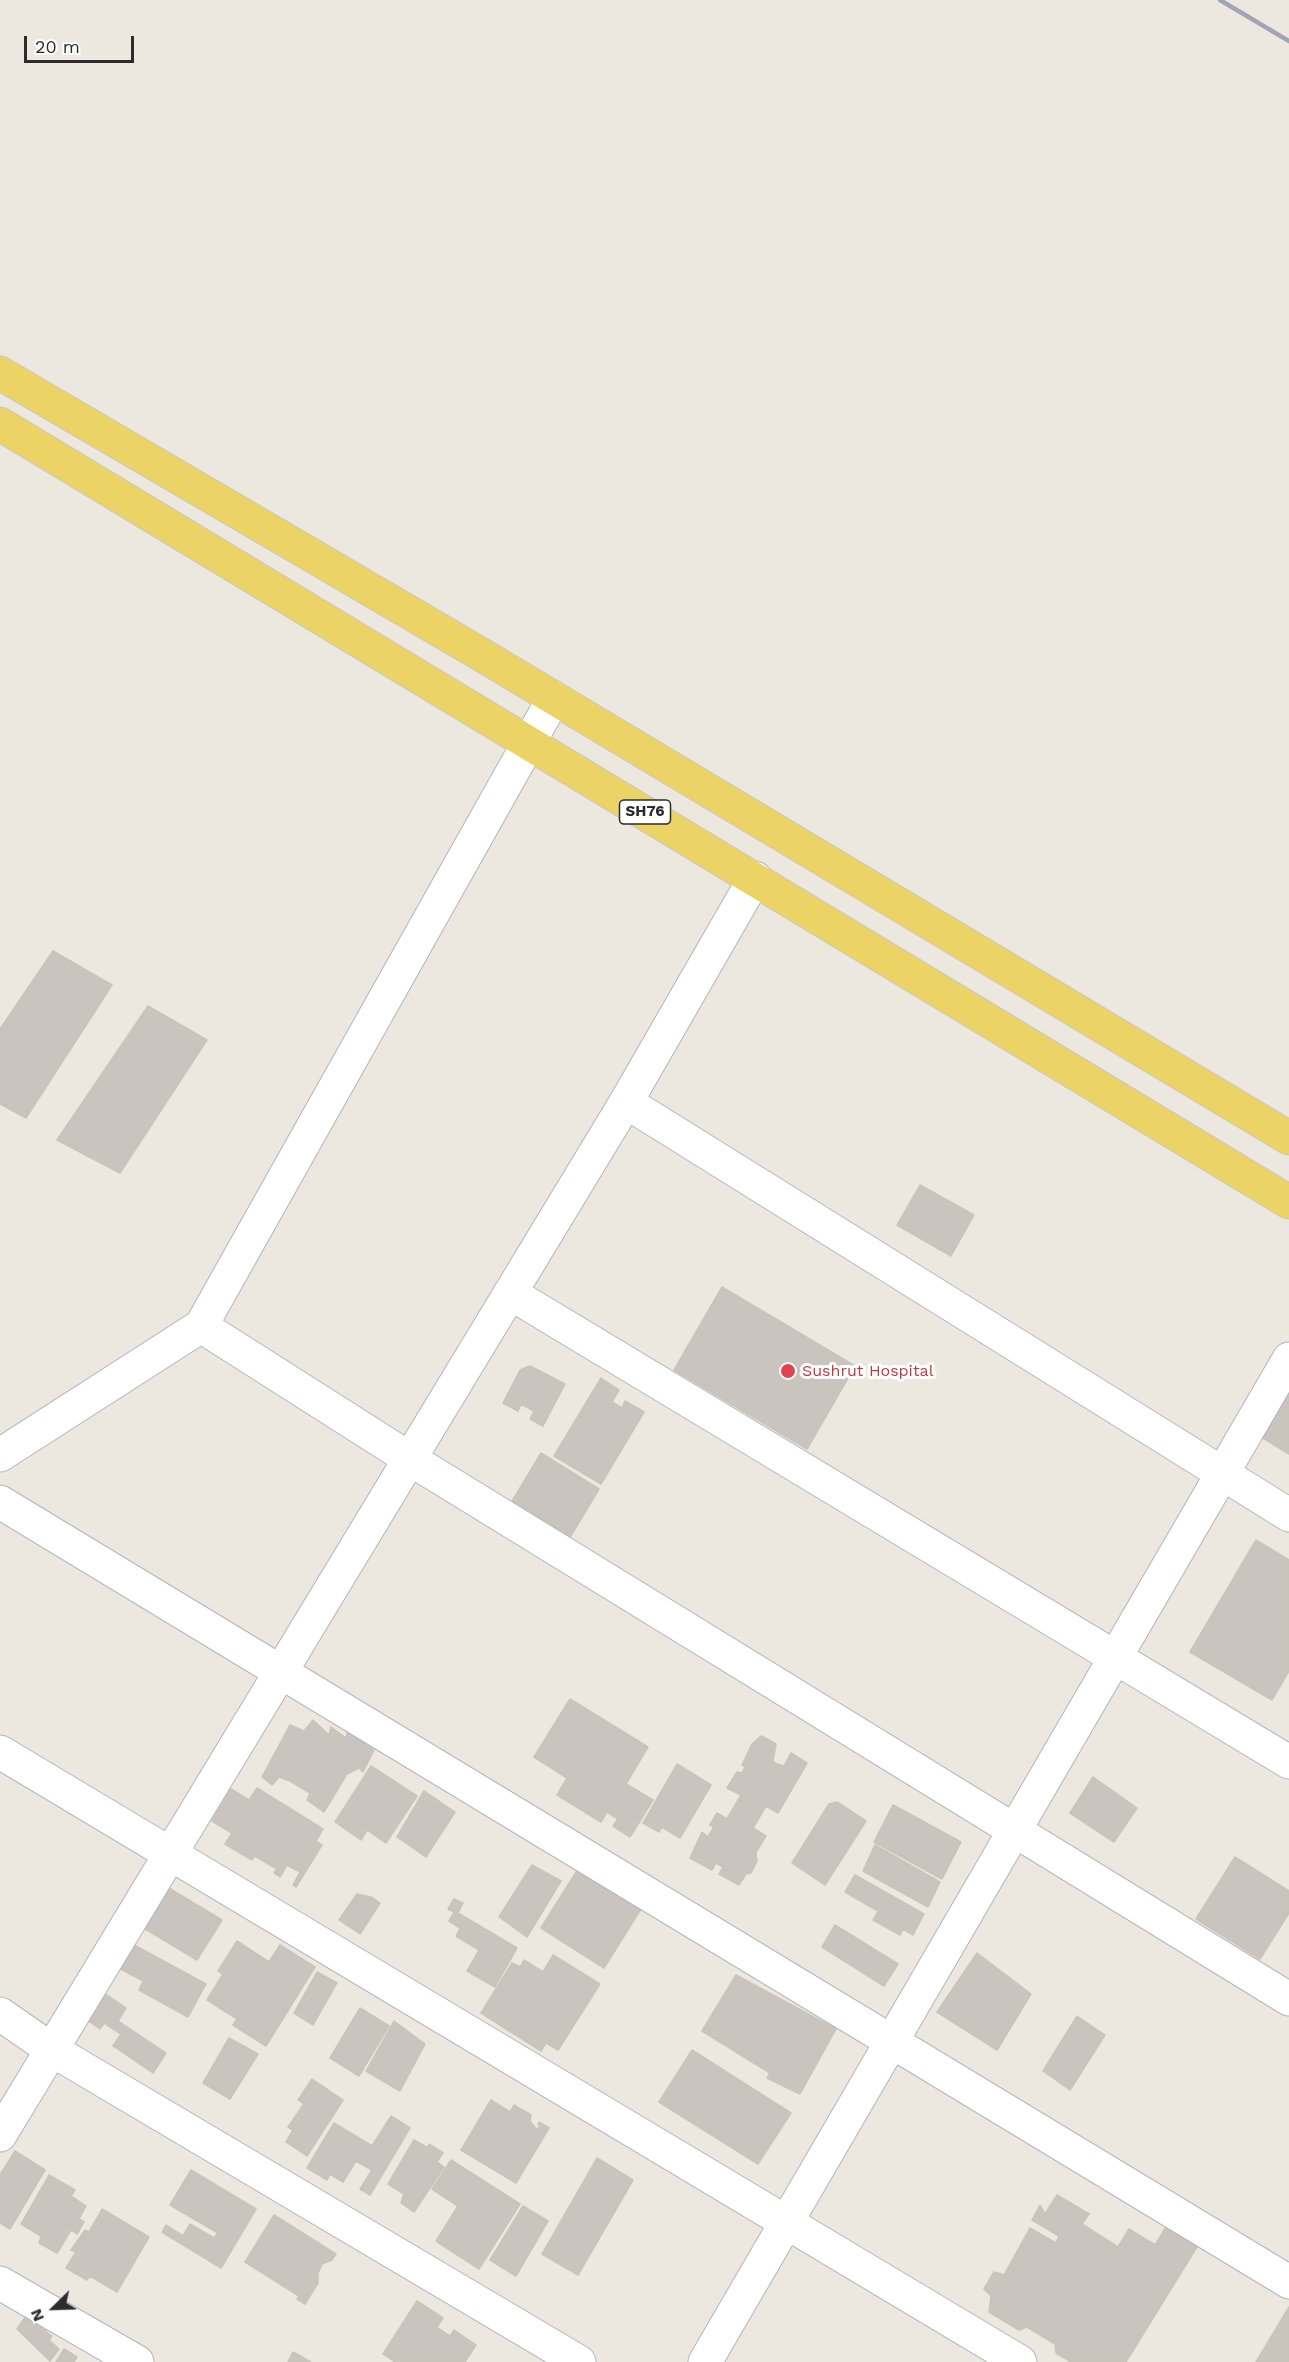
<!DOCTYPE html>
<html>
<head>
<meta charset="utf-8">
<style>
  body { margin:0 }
  #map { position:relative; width:1289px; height:2362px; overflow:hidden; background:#ede8df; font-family:"Work Sans",sans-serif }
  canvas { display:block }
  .north { position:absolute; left:24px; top:2278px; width:60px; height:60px; -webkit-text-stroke:4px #fff; paint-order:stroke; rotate:247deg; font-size:16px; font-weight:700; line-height:24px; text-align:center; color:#2c2c2c }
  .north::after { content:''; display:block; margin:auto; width:21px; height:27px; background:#2c2c2c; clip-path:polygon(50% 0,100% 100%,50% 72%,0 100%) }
  .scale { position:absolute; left:24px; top:36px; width:110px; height:27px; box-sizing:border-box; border:3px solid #2c2c2c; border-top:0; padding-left:8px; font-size:18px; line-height:21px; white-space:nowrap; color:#2c2c2c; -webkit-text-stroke:4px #fff; paint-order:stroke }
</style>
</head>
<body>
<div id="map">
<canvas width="1289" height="2362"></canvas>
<div class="north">N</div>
<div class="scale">20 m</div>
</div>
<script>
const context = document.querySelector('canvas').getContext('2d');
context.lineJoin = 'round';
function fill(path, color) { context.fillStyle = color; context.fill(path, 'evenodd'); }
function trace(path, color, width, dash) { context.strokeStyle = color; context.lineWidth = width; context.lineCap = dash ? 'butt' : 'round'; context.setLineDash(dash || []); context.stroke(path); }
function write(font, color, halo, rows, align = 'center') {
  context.font = font + ' "Work Sans",sans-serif'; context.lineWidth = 6; context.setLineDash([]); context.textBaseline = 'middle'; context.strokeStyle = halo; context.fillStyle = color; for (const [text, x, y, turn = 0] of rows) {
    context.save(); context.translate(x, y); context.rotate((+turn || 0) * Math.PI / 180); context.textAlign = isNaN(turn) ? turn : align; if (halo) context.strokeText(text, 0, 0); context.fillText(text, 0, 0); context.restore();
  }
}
const building = new Path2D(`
  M53,951L112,985L26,1118L0,1104V1029Z
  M148,1006L207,1040L120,1173L57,1140Z
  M920,1185L974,1215L951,1256L897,1225Z
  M722,1287L855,1366L807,1449L674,1370Z
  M530,1366L565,1384L543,1426L530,1419L534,1411L521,1404L518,1411L503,1403L520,1370Z
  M601,1378L619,1390L612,1402L622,1408L625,1401L644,1412L601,1484L554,1456Z
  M1289,1383V1454L1258,1435Z
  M541,1453L599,1489L566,1544L508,1508Z
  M1256,1540L1289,1560V1671L1272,1700L1190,1652Z
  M570,1699L648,1747L626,1784L653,1800L630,1837L613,1826L618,1819L607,1812L601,1822L557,1795L567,1778L534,1757Z
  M313,1720L329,1735L331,1727L346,1738L348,1731L374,1750L363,1772L359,1768L347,1774L324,1812L307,1800L310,1793L290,1781L279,1777L272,1785L262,1777L290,1725L304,1731Z
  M761,1736L776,1744L773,1761L777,1764L784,1766L791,1753L807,1763L778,1813L766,1806L753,1828L766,1836L756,1852L757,1861L751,1873L746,1874L739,1885L719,1874L723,1867L716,1863L712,1870L690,1858L702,1832L708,1837L714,1827L710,1825L717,1813L727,1819L741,1795L727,1788L737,1772L742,1773L745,1767L742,1765L752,1744Z
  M677,1764L711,1785L680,1838L662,1827L659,1832L643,1823Z
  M371,1766L417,1796L386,1843L367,1830L361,1840L335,1822Z
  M1093,1777L1137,1808L1114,1842L1070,1813Z
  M257,1788L323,1829L316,1841L322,1845L296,1887L293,1885L300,1872L287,1865L280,1877L274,1873L277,1869L255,1856L252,1860L225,1844L232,1833L212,1821L231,1789L249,1800Z
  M424,1791L455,1812L426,1857L397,1837Z
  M837,1802L866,1821L825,1885L792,1863L829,1804Z
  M893,1805L961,1842L942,1879L874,1842Z
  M875,1845L940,1882L928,1907L863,1871Z
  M1235,1857L1289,1891V1913L1260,1959L1196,1919Z
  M532,1865L561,1881L527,1937L499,1917Z
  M578,1869L641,1909L604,1968L541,1928Z
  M855,1875L924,1914L913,1935L903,1929L900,1935L873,1920L878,1911L845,1892Z
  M167,1887L222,1920L197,1960L142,1927Z
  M357,1894L371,1897L380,1903L360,1934L339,1920Z
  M454,1899L463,1903L458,1913L517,1948L495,1987L467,1971L479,1950L456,1936L460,1928L449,1921L454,1912L448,1909Z
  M835,1925L898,1964L884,1986L822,1947Z
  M237,1941L269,1962L280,1945L315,1967L266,2046L233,2025L237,2019L207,2000L223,1974L218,1971Z
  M134,1945L206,1984L188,2017L139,1990L143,1981L121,1969Z
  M977,1953L1031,1994L997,2050L937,2012Z
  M553,1955L600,1984L558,2050L546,2043L541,2051L481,2013L512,1963L520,1967L524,1960L543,1972Z
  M317,1972L337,1983L313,2025L294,2013Z
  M736,1975L836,2029L800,2094L767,2078L770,2073L702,2031Z
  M104,1993L126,2008L118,2021L166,2053L153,2073L113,2046L121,2034L104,2023L100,2029L87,2020Z
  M360,2008L389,2026L359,2076L330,2058Z
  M1077,2016L1105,2035L1070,2090L1043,2071Z
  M394,2021L425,2044L400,2091L366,2071Z
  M229,2038L258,2054L230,2099L203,2083Z
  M692,2050L791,2113L758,2164L659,2102Z
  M312,2079L343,2100L307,2156L286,2142L293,2130L288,2127L304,2104L298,2100Z
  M491,2100L510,2112L514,2105L531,2115L530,2121L536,2129L541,2127L538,2125L539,2122L549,2128L516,2183L461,2150Z
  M391,2116L410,2128L370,2195L360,2189L372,2170L356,2161L343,2182L330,2174L327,2180L307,2168L334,2123L372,2146Z
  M414,2140L428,2148L429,2144L443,2153L437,2162L444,2167L414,2212L401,2203L404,2194L388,2184Z
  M15,2151L45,2170L10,2229L0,2223V2175Z
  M597,2158L633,2180L578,2275L542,2254Z
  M451,2160L520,2204L479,2269L436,2241L458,2206L432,2189Z
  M191,2170L256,2209L221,2268L162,2232L166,2225L183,2236L190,2224L214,2238L218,2233L170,2205Z
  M49,2175L75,2190L71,2196L86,2206L79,2219L84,2222L77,2234L71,2230L57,2253L39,2243L41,2236L21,2224Z
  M1057,2195L1089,2214L1082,2224L1118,2247L1129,2229L1155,2245L1169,2222L1200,2242L1126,2362H1071L1056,2353L1055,2344L1027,2327L1019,2330L989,2312L991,2296L984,2289L994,2272L1004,2275L1030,2228L1056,2243L1059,2236L1032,2220L1040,2205L1045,2214Z
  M523,2206L548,2221L516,2276L490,2260Z
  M102,2209L149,2237L117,2292L90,2276L87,2280L66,2268L76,2252L71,2250L85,2230L89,2232Z
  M274,2215L336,2254L332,2260L322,2264L318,2273V2283L305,2304L297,2299L299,2296L245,2262Z
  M417,2301L443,2318L437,2327L450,2336L454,2330L476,2345L465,2362H395L383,2354Z
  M1289,2307V2362H1256Z
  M26,2316L52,2336L49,2340L59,2349L50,2361L17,2329Z
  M64,2349L77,2357L74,2362H56Z
  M293,2352L311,2362H288Z`);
const minor = new Path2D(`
  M626,1102L1289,1515
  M510,1293L1289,1762
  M201,1326L410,1459L1289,1999
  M0,1455L201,1326L554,698
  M0,1502L1289,2282
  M0,1752L1020,2362
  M0,2014L52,2050L579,2362
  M0,2135L626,1102L755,878
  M0,2283L137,2362
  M705,2362L1289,1359`);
const major = new Path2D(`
  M0,373L477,652L1289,1138
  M0,424L1289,1202`);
const rail = new Path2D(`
  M1220,0L1289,41`);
const markers = [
  [788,1371,8,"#e0444e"]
];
const shields = [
  [645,812,51]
];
const shieldNames = [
  ["SH76",645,812]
];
const healthNames = [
  ["Sushrut Hospital",802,1371]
];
fill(building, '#c9c4be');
trace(building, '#c8c4b8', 1.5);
trace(minor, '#b2b4bf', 35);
trace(major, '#c8c8c8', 35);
trace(minor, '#fff', 33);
trace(major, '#ecd365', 33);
trace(rail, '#a2a3b5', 4.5);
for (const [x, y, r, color] of markers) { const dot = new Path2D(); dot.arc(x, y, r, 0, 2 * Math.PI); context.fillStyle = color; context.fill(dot); trace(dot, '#fff', 2); }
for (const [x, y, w] of shields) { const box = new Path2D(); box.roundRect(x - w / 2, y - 12, w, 24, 4.5); context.fillStyle = '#fff'; context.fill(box); trace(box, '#2c2c2c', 1.5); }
write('bold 15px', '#2c2c2c', null, shieldNames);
write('16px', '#be3a42', '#fff', healthNames, 'left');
</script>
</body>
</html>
